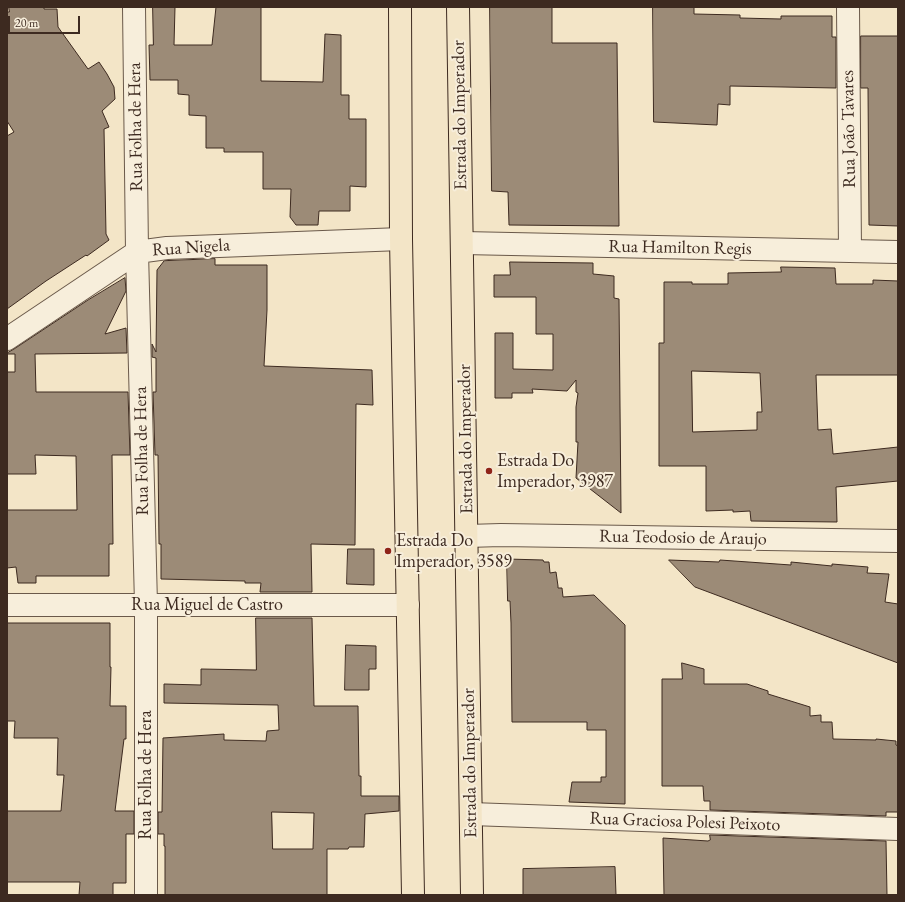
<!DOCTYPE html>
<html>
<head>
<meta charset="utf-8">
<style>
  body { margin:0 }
  #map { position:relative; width:905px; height:902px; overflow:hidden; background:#f3e5c7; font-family:"EB Garamond",serif }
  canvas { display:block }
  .frame { position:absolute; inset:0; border:8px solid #3d2a20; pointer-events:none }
  .scale { position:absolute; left:8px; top:16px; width:72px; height:18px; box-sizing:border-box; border:2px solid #3d2a20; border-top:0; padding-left:5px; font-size:12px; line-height:14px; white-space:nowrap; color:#3d2a20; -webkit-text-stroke:3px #f7eedb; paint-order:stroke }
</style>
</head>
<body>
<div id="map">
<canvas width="905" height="902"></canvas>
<div class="frame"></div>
<div class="scale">20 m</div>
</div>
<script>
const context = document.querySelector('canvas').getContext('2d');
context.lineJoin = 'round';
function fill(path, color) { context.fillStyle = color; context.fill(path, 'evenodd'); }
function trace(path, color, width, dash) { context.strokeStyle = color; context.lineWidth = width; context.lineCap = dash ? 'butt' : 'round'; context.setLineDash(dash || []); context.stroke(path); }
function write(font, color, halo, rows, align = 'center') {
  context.font = font + ' "EB Garamond",serif'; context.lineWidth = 4; context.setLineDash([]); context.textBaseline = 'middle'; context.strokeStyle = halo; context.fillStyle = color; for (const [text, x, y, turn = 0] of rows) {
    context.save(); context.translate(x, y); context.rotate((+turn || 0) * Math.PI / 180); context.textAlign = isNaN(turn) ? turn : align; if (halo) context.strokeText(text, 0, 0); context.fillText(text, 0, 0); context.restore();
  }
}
const building = new Path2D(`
  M9,7H44V9H57L58,27L88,69L99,62L107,74L114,87L115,99L102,111L109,127L104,129L106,234L109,240L87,256L86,255L46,281L7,309V136L14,132L7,121V12H9Z
  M153,7H175L174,45H212L216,7H261V81L323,82L325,34L341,35V95H349V119H366V187L350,186V211H319L318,225H296L290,217L291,189H263V152H224V148H206V116L189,115V95L178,94V80H150L149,45H153Z
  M490,7H552V43H617L619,226L509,225L508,192L492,191Z
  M653,7H694V14L740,15V18L781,19V16H832V37H836V88L730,86V105L718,104L717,125L654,122Z
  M861,36H898V226L869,225L868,88H861Z
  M215,259V265H267V310L264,366L372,370L373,405L356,404L355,545L311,544L312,592H260L261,583H245V581L161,579V544H159L158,455H155L153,392H156V358L152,357V344L156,352L157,270L164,261Z
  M510,262L593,263V274L614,276V298L619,299L621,513L576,478L578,442H576V407L578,393L576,392V380L567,391L532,389L533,393H512V398H495V333H513V369L553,370V334H536V297H494V275H510Z
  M781,267L835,268L836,284H873V280L898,281V375H816L818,430L831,429L833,454L898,447V481L836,487L837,522L751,521L750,511L733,512V510L706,511V466H659V343H664V282H692V284H728V273L781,272ZM692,371L760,373L762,412H757V430L693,432Z
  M125,278L126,291L105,334L126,328L127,353L35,354L36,392H128L130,455H112L113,544H109V576H36V583H18L16,567L7,568V510H77L76,456L35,455L36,474H7V372H15V354H7V353L14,349L88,300Z
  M348,549H374V585L347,584Z
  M507,559L543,560L544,562H549L550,573L556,572L558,586V588H562L563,597L594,595L625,625V804L569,802L572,782H601V777H606V730H587V722H512L511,623L510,601H508Z
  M669,560L719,562L720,560L791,565V562L832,566V564L868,567L867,573L889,574L885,602L898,604V663L695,587Z
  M256,618H312L314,706H358L359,776H361V796H399V811L365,814L364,847H349L348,849H327V895H165V846H164V834H158V812H162L163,738L224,734V740L266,741L267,731L279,730L278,705L164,703V684L201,685V669L256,670ZM272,812L314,813L313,849H273Z
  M7,623H110V667H111L110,706H126V739H124L115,811H134V834H126V883H113V895H79L80,882H7V811H61L64,775H57L58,738H14L15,721H7Z
  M346,645L376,646V669H369V690H345Z
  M682,663L704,669V684H747L768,691V694L810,707V716L821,715V722H832L833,739L876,740V739L896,741V745L898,746V812H886V816L710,810V801H704L703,786H662V679H682Z
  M710,835L886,841L887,895H664L663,838L708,841L710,840Z
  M615,867L616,895H523V869Z`);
const minor = new Path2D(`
  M134,7L137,252L146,604V895
  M848,7L850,251
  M463,243L898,252
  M7,339L137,252L167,248L401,239
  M467,536L501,535L898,541
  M7,605H408
  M471,814L898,829`);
const major = new Path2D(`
  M400,7L401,239L413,895
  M458,7L472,895`);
const markers = [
  [489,471,4,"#8f2418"],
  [388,551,4,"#8f2418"]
];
const streetNames = [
  ["Estrada do Imperador",460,115,-91],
  ["Rua Folha de Hera",136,127,-91],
  ["Rua João Tavares",849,129,-91],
  ["Rua Nigela",191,248,-4],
  ["Rua Hamilton Regis",680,248,1],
  ["Estrada do Imperador",466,439,-91],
  ["Rua Folha de Hera",142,451,-91],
  ["Rua Teodosio de Araujo",683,538,1],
  ["Rua Miguel de Castro",207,605],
  ["Estrada do Imperador",470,763,-91],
  ["Rua Folha de Hera",146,775,-90],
  ["Rua Graciosa Polesi Peixoto",685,822,2]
];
const poiNames = [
  ["Estrada Do",497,461],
  ["Imperador, 3987",497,482],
  ["Estrada Do",396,541],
  ["Imperador, 3589",396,562]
];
fill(building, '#9c8b77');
trace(building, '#3d2a20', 1);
trace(minor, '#6a594a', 24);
trace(major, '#3d2a20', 24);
trace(minor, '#f7eedb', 22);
trace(major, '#f3e5c7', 22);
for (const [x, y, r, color] of markers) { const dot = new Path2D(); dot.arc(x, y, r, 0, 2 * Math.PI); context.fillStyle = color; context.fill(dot); trace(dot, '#f7eedb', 1.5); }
write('18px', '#3d2a20', '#f7eedb', streetNames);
write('18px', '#3d2a20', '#f7eedb', poiNames, 'left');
</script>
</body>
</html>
